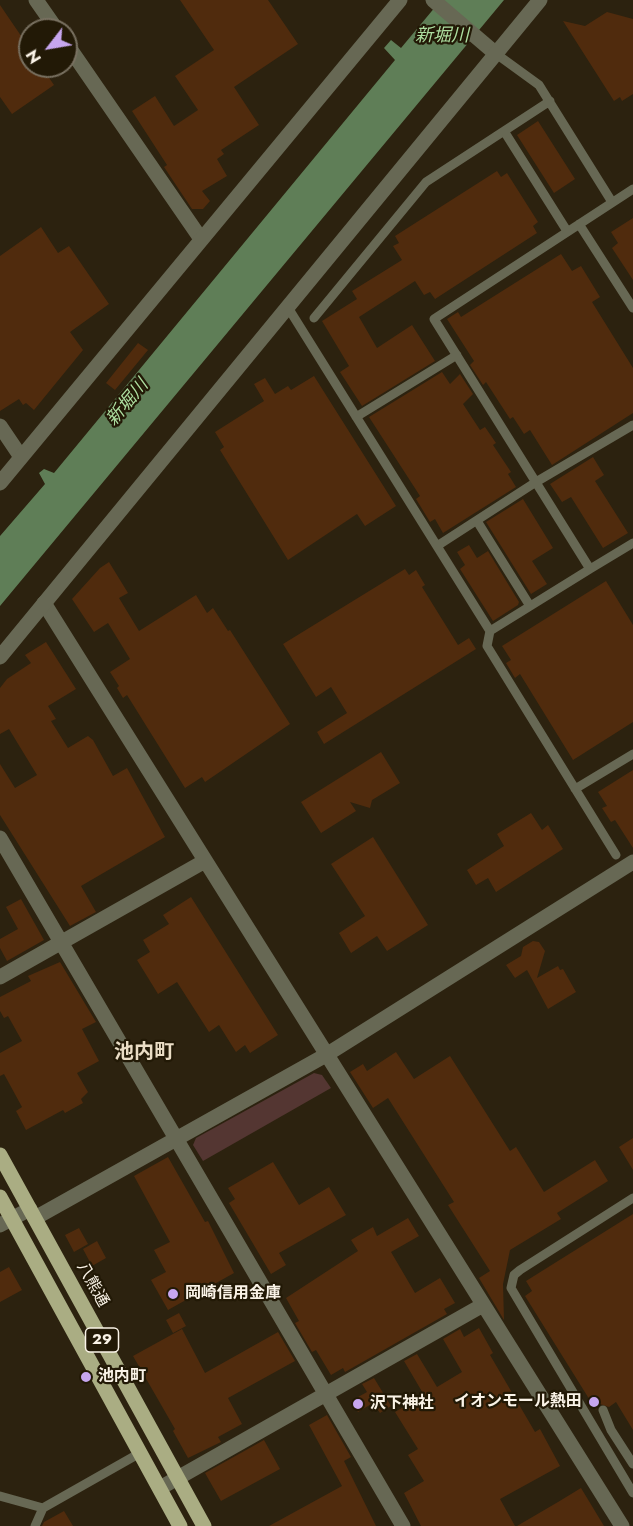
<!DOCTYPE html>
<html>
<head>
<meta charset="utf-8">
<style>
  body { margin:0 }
  #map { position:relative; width:633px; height:1526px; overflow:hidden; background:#2c220f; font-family:Jost,sans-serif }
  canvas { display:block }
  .north { position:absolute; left:18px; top:18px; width:60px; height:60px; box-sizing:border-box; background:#221906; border:2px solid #787060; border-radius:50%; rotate:239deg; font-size:16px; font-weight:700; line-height:24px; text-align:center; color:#faf3e7 }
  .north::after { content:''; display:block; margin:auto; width:21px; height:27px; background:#c7a6ef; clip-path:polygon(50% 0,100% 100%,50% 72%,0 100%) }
</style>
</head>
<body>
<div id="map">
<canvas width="633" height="1526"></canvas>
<div class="north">N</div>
</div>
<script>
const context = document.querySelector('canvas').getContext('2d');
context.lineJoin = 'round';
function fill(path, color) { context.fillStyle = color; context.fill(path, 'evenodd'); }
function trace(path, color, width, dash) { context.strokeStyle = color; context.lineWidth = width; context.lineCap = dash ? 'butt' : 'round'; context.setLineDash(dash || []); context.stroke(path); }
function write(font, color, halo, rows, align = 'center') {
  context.font = font + ' Jost,"Noto Sans JP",sans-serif'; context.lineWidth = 4.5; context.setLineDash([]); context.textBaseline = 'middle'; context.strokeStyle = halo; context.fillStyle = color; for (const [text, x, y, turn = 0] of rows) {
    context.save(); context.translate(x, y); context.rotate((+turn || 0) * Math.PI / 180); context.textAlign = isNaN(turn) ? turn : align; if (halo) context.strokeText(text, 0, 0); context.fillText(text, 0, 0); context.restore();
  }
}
const green = new Path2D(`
  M314,1073L322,1075L331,1088L203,1161L193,1145L196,1138Z`);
const water = new Path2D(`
  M441,0H504L0,606V536L45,484L39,473L44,469L54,473L395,60L384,48L391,40L401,48Z`);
const building = new Path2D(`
  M180,0H268L298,44L234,87L259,125L221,150L224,154L217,159L227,176L202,191L210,201L203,209H192L164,167L167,165L132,111L155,96L174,126L198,110L175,76L214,50Z
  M0,5L30,49V66H41L54,85L12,114L0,97Z
  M607,12L633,19V94L622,101L620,97L614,101L563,21L585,26Z
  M538,121L575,179L554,193L517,135Z
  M497,171L501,177L507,173L538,222L533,226L537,233L435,299L430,292L424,295L415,281L359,317L377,348L412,325L435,361L362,406L340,372L349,366L322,321L357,299L352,291L402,260L393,246L399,243L395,236Z
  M633,218V280L612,248L618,243L611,232Z
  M41,227L58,253L69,246L109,304L70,332L83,350L34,410L26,403L23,405L19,399L0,411V256Z
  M561,254L572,271L581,266L600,297L592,302L633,368V413L552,465L530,430L524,434L513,417L510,419L486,382L483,385L470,365L474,361L447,319L458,312L461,317Z
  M138,343L148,350L115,390L106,383Z
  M442,372L450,384L460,374L473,394L463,404L480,430L485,427L496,443L493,445L511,472L508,474L516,487L443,533L435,519L430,522L416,499L420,496L369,417Z
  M314,376L396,506L365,526L357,514L288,560L220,450L224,447L215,432L264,401L254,384L265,378L275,394L288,386L291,390Z
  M593,457L604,475L595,481L628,533L603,548L571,497L562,502L550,484Z
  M523,499L553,548L532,561L547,584L531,594L486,522Z
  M469,545L477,558L488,551L519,602L518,605L493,621L460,569L465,565L457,552Z
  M109,562L128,593L119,598L139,631L196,595L207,613L213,608L228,631L230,630L290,724L205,782L202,777L185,788L127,695L123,698L117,688L119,686L110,672L130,659L108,623L94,632L72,599L100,568Z
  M405,569L409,575L416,570L425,585L422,587L458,645L469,638L476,649L324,744L317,732L347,713L331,687L316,697L283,644Z
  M606,581L633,625V722L573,760L520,674L515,678L506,663L511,660L502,646Z
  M46,642L76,689L48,706L56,719L51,721L68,748L88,736L93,740L113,776L127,768L165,837L81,886L96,912L70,926L0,815V764L15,788L37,775L9,729L0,734V688L7,679L31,663L25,655Z
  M381,752L400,783L372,800L370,808L350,802L356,811L321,833L301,802Z
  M633,770V848L615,820L611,822L602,808L607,806L598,792Z
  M531,813L542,830L548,825L563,849L496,892L488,878L476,885L467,870L504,846L497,834Z
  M373,837L428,925L387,951L377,936L351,953L339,933L365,916L331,864Z
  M191,897L278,1035L250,1053L245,1045L236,1052L219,1025L209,1032L177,982L158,994L137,960L150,952L143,940L169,924L163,915Z
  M21,899L44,940L7,961L0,948V939L18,929L6,907Z
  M533,941L539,942L545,951L537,978L558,966L560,970L563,969L576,992L548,1009L527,970L515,978L506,965L521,956L523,947Z
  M60,962L96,1022L82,1029L99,1061L77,1073L88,1092L81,1099L83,1103L65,1113L63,1110L26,1130L16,1111L22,1107L4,1074L0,1076V1053L22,1041L8,1016L4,1018L0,1011V997L31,981L28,976Z
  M396,1052L414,1079L450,1056L510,1151L516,1147L544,1192L595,1160L608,1181L557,1213L561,1219L510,1250L503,1284L504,1320L479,1278L490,1271L448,1205L454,1202L388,1098L373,1108L350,1072L363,1064L367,1071Z
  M633,1138V1170L619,1147Z
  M168,1157L205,1222L208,1221L234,1273L168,1310L151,1280L166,1272L154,1250L170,1242L134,1176Z
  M273,1162L299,1205L329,1187L346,1215L279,1253L286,1265L271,1274L229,1203L235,1199L228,1188Z
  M633,1214V1430L616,1402L609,1407L600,1404L596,1410L525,1296L532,1291L526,1281Z
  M408,1218L419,1236L391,1252L415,1293L440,1278L455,1303L444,1309L447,1314L345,1372L343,1368L331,1375L316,1350L312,1352L295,1323L299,1321L286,1298L358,1251L351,1240L373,1227L377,1236Z
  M79,1228L88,1244L74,1252L65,1235Z
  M97,1241L106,1258L92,1266L83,1249Z
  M9,1267L22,1290L0,1302V1272Z
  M179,1313L186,1326L173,1333L166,1320Z
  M479,1328L493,1353L490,1355L535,1432L540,1429L560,1466L500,1499L515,1526H421L404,1493L424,1481L408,1455L418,1449L395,1412L424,1395L404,1361L417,1354L437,1387L462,1372L443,1339L460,1329L464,1337Z
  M182,1329L205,1373L278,1332L295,1361L228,1398L242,1424L218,1437L221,1442L188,1458L173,1431L175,1429L133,1356Z
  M374,1378L391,1406L380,1413L373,1403L358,1412L351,1401L367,1392L362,1384Z
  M327,1415L351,1457L344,1461L376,1526H269L342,1486L309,1425Z
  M264,1440L280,1469L221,1501L205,1473Z
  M581,1488L604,1526H517L558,1502Z
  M64,1511L73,1526H42L44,1522Z`);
const service = new Path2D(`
  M495,53L539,85L612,202
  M504,131L567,231
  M633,189L434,319L590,569L633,543
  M579,224L633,308
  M287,306L490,631
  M314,318L426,182L550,101
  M356,417L457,355
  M477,521L530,606
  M437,546L536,482L633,425
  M590,569L490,631L487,646L616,855
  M575,789L633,754
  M633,1198L520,1270L514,1275L511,1288L633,1493
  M603,1410L611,1430L633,1464
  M0,1496L43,1508L35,1526
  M43,1508L140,1453`);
const minor = new Path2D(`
  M36,0L57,30
  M433,0L495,53
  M66,43L201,239
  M0,426L21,457
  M44,603L622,1526
  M0,838L403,1526
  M0,977L205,861
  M35,1218L326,1055L633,862
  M0,1225L30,1209
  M160,1488L483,1305`);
const tertiary = new Path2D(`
  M0,483L400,0
  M0,657L540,0`);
const primary = new Path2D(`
  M0,1155L204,1526
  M0,1197L180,1526`);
const markers = [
  [173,1294,6,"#c7a6ef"],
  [86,1377,6,"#c7a6ef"],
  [594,1402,6,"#c7a6ef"],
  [358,1404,6,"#c7a6ef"]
];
const shields = [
  [102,1340,33]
];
const shieldNames = [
  ["29",102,1340]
];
const streetNames = [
  ["八熊通",92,1285,61]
];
const poiNames = [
  ["岡崎信用金庫",185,1294],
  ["池内町",98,1377],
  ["イオンモール熱田",582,1402,"right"],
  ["沢下神社",370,1404]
];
const waterNames = [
  ["新堀川",442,37],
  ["新堀川",128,403,-50]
];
const quarterNames = [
  ["池内町",144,1053]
];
fill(green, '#543632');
fill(water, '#5f7e57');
fill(building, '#502b0d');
trace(service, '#676854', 9);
trace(minor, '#676854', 15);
trace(tertiary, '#676854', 15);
trace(primary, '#aaad83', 15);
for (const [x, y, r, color] of markers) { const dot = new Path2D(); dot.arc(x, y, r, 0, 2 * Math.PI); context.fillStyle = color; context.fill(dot); trace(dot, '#221906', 2); }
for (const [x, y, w] of shields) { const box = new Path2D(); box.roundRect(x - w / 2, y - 12, w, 24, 4.5); context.fillStyle = '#221906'; context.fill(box); trace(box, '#faf3e7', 1.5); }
write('bold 15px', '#faf3e7', null, shieldNames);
write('16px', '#faf3e7', '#221906', streetNames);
write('bold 16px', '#faf3e7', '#221906', poiNames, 'left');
write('italic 18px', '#addea0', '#221906', waterNames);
write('bold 20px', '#eaddc5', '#221906', quarterNames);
</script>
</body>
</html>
